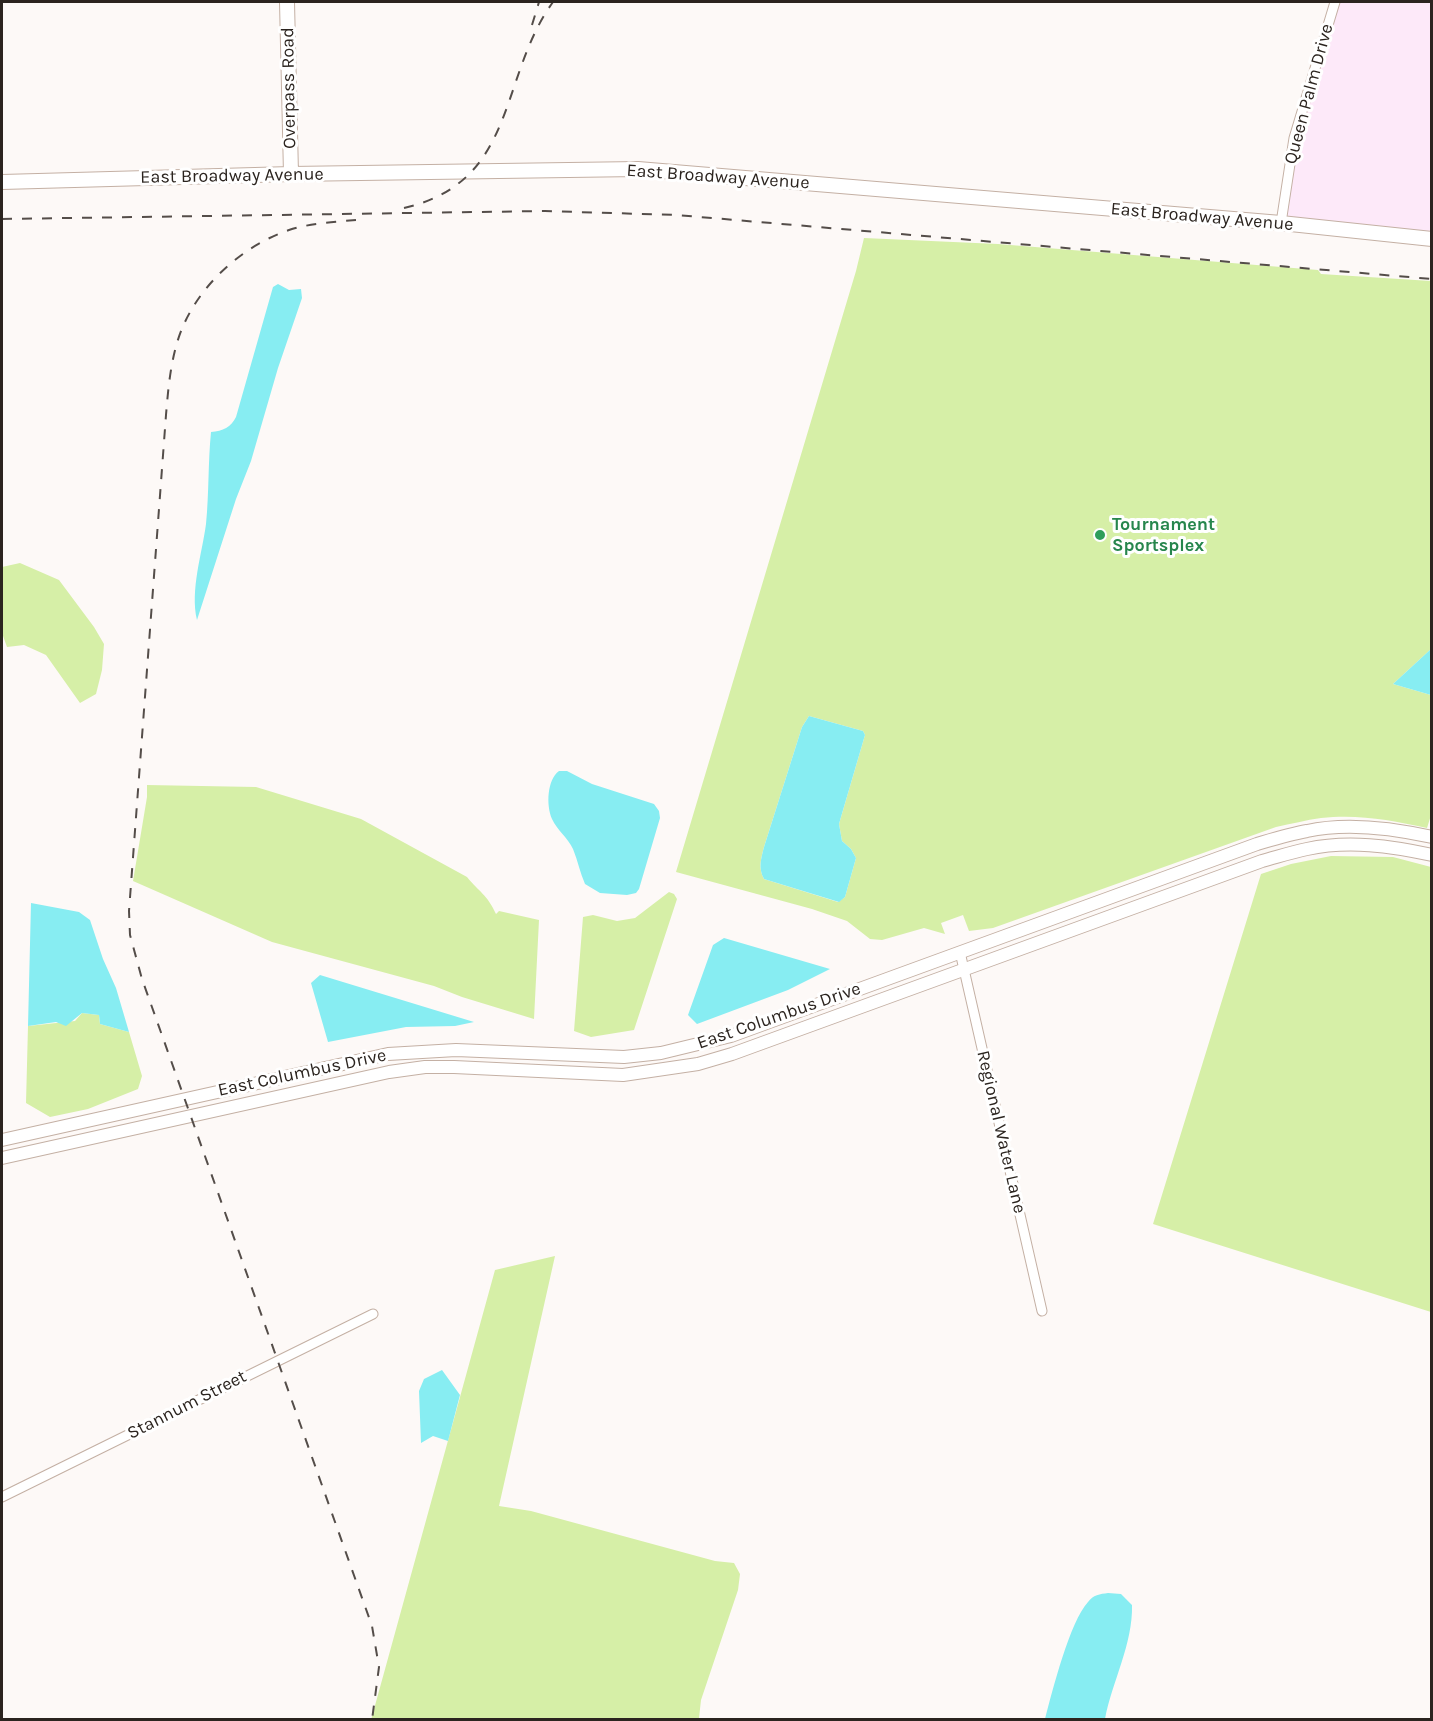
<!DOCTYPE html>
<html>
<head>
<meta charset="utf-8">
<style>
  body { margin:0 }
  #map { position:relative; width:1433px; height:1721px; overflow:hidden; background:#fdf9f7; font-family:Karla,sans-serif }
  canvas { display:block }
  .frame { position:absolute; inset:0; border:3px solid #2b241f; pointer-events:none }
</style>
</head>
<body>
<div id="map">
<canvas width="1433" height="1721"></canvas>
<div class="frame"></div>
</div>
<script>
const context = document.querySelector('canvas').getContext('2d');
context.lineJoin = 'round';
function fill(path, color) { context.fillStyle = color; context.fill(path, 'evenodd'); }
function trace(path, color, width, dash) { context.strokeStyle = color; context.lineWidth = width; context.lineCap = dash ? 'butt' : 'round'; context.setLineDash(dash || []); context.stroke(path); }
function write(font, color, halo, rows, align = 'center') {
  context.font = font + ' Karla,sans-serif'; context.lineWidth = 6; context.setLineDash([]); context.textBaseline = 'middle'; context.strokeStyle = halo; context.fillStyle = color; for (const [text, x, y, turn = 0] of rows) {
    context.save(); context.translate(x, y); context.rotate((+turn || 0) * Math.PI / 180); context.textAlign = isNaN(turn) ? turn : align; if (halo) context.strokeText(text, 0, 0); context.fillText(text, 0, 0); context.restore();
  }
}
const commercial = new Path2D(`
  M1339,2H1431V233L1286,219L1298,139Z`);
const green = new Path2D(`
  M864,238L998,244L1318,270L1321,274L1431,281L1432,405L1430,411H1432L1431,649L1393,684L1431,695L1432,812L1427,828C1391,820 1358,814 1321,818C1306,820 1291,824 1276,827L993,928L969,931L963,915L941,923L945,934L924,928L882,940L870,939L847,921L812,909L676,872L856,271ZM809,716L863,731L865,735L841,817L839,824L842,841L851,849L856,858L845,897L838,902L764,879C758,868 761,859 764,847L802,727Z
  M20,563L59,580L94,627L104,644L102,670L96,694L80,703L46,655L24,645L7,647L2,633V567Z
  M147,785L256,787L361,819L467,877C479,892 487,894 496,914L499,911L539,920L534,1019L462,997L434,986L272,942L133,881L147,797Z
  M1331,856L1393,857L1431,867V1312L1153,1224L1261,874L1291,864Z
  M669,892L674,894L677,899L634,1030L591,1037L574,1031L583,917L593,915L617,921L635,918Z
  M82,1013L99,1015L100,1024L129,1032L142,1076L138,1089L88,1109L50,1117L26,1103L28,1026L75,1021Z
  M555,1256L499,1506L531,1511L715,1561L734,1563L740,1574L738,1590L701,1700L699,1718L701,1719L371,1720L495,1270Z`);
const water = new Path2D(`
  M278,284L289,290L301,289L302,298L278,368L251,461L236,499L197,620C190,590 202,554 206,524C209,493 208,462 211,432C223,431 231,427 236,417L273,287Z
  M1431,649V695L1393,684Z
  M809,716L863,731L865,735L841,817L839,824L842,841L851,849L856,858L845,897L839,902L764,879C758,868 761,859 764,847L802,727Z
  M559,771H567L592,784L654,804L659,811L660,818L639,889L636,893L627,895L600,893L585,884C580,873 578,861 573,849C568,838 557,830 552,819C546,805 547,780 559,771Z
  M31,903L79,912L90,920L103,959L116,988L129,1032L100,1024L99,1015L82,1013L66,1026L56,1022L28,1026Z
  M724,938L830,969L788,990L697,1024L688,1015L713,945Z
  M320,975L474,1022L455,1026L406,1027L328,1042L311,983Z
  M442,1370L460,1395L448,1441L433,1436L421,1443L419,1391L424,1379Z
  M1108,1593L1121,1594L1132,1605C1133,1644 1112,1682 1105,1719H1045C1052,1692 1070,1621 1088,1602C1093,1595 1100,1594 1108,1593Z`);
const minor = new Path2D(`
  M1281,223L1294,138L1335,2
  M960,952L1042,1311
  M2,1497L373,1314`);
const tertiary = new Path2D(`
  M2,1140L388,1054L456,1050L624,1057L661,1053L731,1036L1257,844C1274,839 1290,834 1307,831C1347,822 1392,828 1432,837
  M2,1158L389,1072L425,1067H454L623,1075L698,1064L732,1054L1262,861C1277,857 1292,852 1307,849C1348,840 1391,846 1432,855`);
const secondary = new Path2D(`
  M287,2L291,174
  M2,182L291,174L638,169L1281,223L1432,239`);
const rail = new Path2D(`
  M532,25L539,2
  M404,208C518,182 498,78 553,2
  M2,219L545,211L676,215L1432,279
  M356,220C334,222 311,223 289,230C239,247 192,291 177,343C170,367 168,391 166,415L129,911L130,935L142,979L372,1626L379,1667L372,1720`);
const markers = [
  [1100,535,6,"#2e9e5b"]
];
const streetNames = [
  ["Overpass Road",289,88,-91],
  ["Queen Palm Drive",1309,94,-75],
  ["East Broadway Avenue",232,176,-1],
  ["East Broadway Avenue",718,177,4],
  ["East Broadway Avenue",1202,217,5],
  ["East Columbus Drive",779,1016,-19],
  ["East Columbus Drive",302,1073,-12],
  ["Regional Water Lane",1001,1132,77],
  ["Stannum Street",187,1405,-27]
];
const leisureNames = [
  ["Tournament",1112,525],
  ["Sportsplex",1112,546]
];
fill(commercial, '#fde9f9');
fill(green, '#d6efa7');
fill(water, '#87edf2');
trace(minor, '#c4b0a4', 11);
trace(tertiary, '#c4b0a4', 14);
trace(secondary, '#c4b0a4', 16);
trace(minor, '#fff', 9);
trace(tertiary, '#fff', 12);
trace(secondary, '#fff', 14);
trace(rail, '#544d49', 2, [10, 10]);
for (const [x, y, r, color] of markers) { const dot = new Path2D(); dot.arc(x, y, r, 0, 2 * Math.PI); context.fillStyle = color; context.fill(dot); trace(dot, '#fff', 2); }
write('18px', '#2b241f', '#fff', streetNames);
write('bold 18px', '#27864d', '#fff', leisureNames, 'left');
</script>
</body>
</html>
